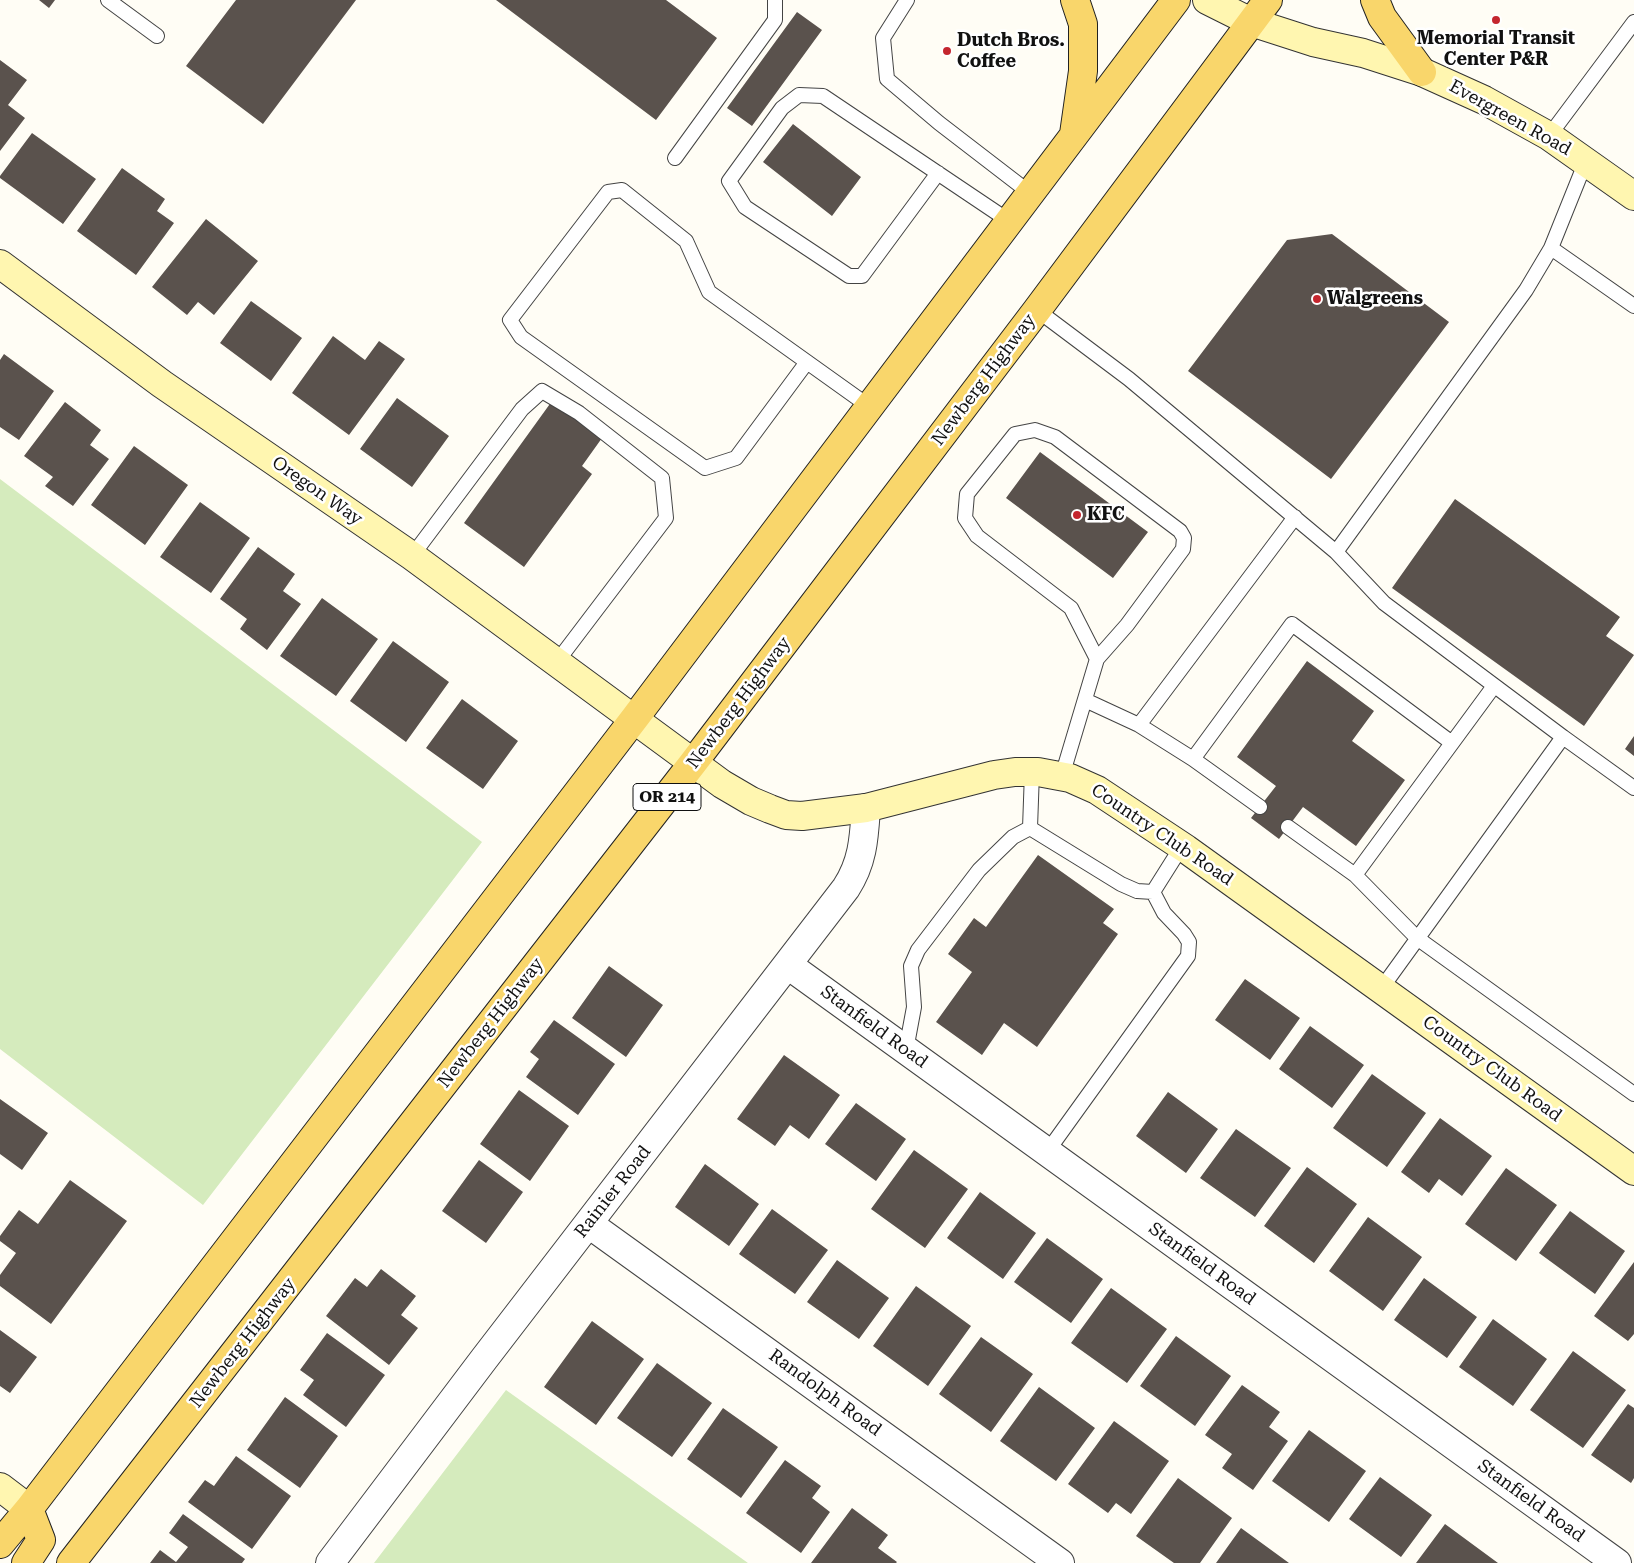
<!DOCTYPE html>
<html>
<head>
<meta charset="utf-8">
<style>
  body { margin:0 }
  canvas { display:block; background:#fffdf5 }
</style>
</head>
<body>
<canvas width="1634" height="1563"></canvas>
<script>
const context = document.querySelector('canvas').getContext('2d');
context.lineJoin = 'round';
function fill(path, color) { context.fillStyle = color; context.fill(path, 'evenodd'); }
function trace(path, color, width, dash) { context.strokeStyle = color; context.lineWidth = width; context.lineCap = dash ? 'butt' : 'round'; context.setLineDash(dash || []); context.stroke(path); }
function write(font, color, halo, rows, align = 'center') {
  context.font = font + ' "Roboto Serif",serif'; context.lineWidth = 5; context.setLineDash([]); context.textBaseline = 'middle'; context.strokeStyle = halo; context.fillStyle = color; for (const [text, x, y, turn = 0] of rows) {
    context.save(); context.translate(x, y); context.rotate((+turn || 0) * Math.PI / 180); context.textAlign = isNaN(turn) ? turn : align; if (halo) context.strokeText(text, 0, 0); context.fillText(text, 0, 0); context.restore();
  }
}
const green = new Path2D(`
  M0,479L482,842L203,1205L0,1049Z
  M506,1390L748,1563H374Z`);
const building = new Path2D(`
  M39,0H55L49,8Z
  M236,0H356L263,124L186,66Z
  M496,0H666L717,38L656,120Z
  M797,12L822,30L752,126L727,108Z
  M0,60L27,80L8,105L25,118L0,151Z
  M793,124L861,177L832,216L763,162Z
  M32,133L96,179L63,224L0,178V176Z
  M122,168L165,199L157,211L174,223L136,275L77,231Z
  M206,219L258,261L214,315L198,302L187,315L152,287Z
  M1332,234L1449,322L1331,479L1188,371L1287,240Z
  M251,301L302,338L271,381L220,343Z
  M333,336L365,360L379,341L405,359L349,435L292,393Z
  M4,354L54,391L19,440L0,427V360Z
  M397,398L449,436L412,487L360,449Z
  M552,401L602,438L582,466L592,474L524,567L464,523Z
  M65,402L101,430L90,445L109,459L73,506L45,486L53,477L24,456Z
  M134,446L188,485L145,545L91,505Z
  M1040,452L1148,532L1113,578L1006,498Z
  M1455,499L1620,617L1606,636L1634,655L1584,726L1392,588Z
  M200,502L250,538L211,593L160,557Z
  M258,547L295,574L283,591L301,604L267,650L240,629L247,619L220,599Z
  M322,598L378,639L336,696L280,656Z
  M393,641L449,682L406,742L350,701Z
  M1307,661L1374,711L1352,741L1405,780L1356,846L1303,807L1279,839L1251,818L1276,786L1237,757Z
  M462,699L518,741L483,789L426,748Z
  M1634,736V756L1625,749Z
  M1038,855L1114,909L1103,923L1118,934L1037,1047L1004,1023L982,1055L936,1022L972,972L948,954L974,918L986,927Z
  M609,966L663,1005L626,1057L572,1018Z
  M1245,979L1300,1018L1270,1060L1215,1020Z
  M554,1020L615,1064L578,1115L526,1077L539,1059L530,1052Z
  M1310,1026L1364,1065L1332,1108L1279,1069Z
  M784,1055L840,1095L809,1139L790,1125L775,1146L737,1119Z
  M1372,1074L1426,1113L1387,1167L1333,1128Z
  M519,1090L569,1126L530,1181L480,1144Z
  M1168,1092L1218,1129L1186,1173L1136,1136Z
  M0,1099L48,1133L22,1170L0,1154Z
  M856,1103L906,1139L876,1181L825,1144Z
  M1440,1118L1492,1156L1462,1196L1439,1179L1429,1193L1401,1172Z
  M1236,1129L1291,1168L1255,1217L1200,1178Z
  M914,1150L968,1189L925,1248L871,1209Z
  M479,1160L523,1192L486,1243L442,1211Z
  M705,1164L759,1204L729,1246L675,1207Z
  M1307,1167L1357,1204L1314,1263L1264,1226Z
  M1506,1168L1557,1205L1516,1261L1465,1224Z
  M70,1180L127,1221L51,1324L0,1286V1275L16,1253L0,1241V1236L19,1210L38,1224Z
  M980,1192L1036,1233L1003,1279L947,1238Z
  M772,1209L828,1250L795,1294L739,1254Z
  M1570,1211L1625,1251L1595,1294L1539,1253Z
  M1368,1217L1422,1257L1383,1311L1329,1271Z
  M1047,1238L1103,1279L1071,1323L1014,1282Z
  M837,1260L889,1298L859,1339L807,1302Z
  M1634,1262V1334L1628,1341L1594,1316Z
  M381,1269L416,1296L401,1315L418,1328L389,1365L326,1316L355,1278L367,1287Z
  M1424,1278L1477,1317L1447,1358L1394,1320Z
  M916,1286L971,1326L928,1386L873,1346Z
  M1111,1288L1167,1329L1127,1383L1071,1343Z
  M1493,1319L1547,1359L1513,1406L1459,1367Z
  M592,1321L644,1359L596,1425L544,1387Z
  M0,1330L37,1357L10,1393L0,1386Z
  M327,1333L385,1375L346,1427L303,1395L314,1380L300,1370Z
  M1176,1336L1231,1376L1195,1426L1140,1386Z
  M981,1337L1033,1374L991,1432L939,1394Z
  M1573,1351L1626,1390L1583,1448L1530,1410Z
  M657,1363L712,1403L672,1457L617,1418Z
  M1242,1385L1280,1412L1269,1427L1288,1441L1253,1490L1222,1468L1232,1454L1205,1435Z
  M1039,1387L1095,1428L1056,1481L1000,1441Z
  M285,1397L338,1436L300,1488L247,1450Z
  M1628,1404L1634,1408V1478L1631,1483L1591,1455Z
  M723,1408L778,1447L741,1498L687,1459Z
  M1114,1421L1169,1461L1131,1514L1116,1503L1108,1513L1068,1484Z
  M1309,1430L1366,1471L1329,1522L1272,1481Z
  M236,1456L291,1496L252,1549L188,1502L205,1480L214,1486Z
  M785,1460L821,1486L812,1498L830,1512L801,1553L746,1513Z
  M1380,1477L1432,1515L1401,1557L1349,1519Z
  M1178,1478L1232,1518L1200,1563H1174L1136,1536Z
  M852,1508L888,1535L878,1548L897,1562L896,1563H811Z
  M183,1514L245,1559L242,1563H150L160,1550L176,1562L188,1547L169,1533Z
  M1445,1524L1498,1563H1416Z
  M1241,1528L1289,1563H1216Z`);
const lane = new Path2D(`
  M108,0L157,36
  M907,0L883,38L887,79L939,123L1030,193
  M1549,136L1634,22
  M675,158L775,20V0
  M938,173L862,276H849L745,207L729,181L782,108L799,95L823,96L1009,221
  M1551,248L1634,306
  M1037,310L1129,379L1336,552L1526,290L1551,248L1586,161
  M807,362L736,458L705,468L521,337L510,320L608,192L622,190L686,241L709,292L870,407
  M1336,552L1384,603L1563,737L1381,989
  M412,556L522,409L542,391L579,413L662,478L666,518L556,663
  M1085,700L1139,725L1193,759L1260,807
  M1139,725L1295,517
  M1563,737L1634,788
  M1193,759L1292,624L1452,743
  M1032,772L1030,828L1121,884L1137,891L1153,892L1182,846
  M1062,776L1097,659L1071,608L977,536L965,518L967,494L1015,434L1035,430L1055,437L1180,531L1184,538L1183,549L1127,625L1097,659
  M1288,827L1355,875L1417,938L1634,1094
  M1355,875L1494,686
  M906,1050L914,1007L911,966L918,950L979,870L1013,837L1030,828
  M1047,1152L1188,956L1189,942L1184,934L1164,913L1153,892`);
const street = new Path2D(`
  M788,965L1617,1563
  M589,1224L1060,1563
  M330,1563L484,1359L846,888C863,862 864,838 866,808`);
const secondary = new Path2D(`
  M1207,0L1251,22L1313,42L1363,53L1422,72L1484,100L1549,136L1634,196
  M0,264L162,384L412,556L722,784L751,801L770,809L786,815L802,816L866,808L994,775L1015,772H1038L1070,778L1097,790L1186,849L1634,1171
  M0,1487L29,1509`);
const primary = new Path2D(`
  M1375,0L1382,17L1422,72
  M1074,134L1083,71V24L1075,0
  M0,1544L29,1509L634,719L1176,0
  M26,1563L41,1540L29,1509
  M71,1563L693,763L1037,310L1268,0`);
const markers = [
  [1496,20,5,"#c4262e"],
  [947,51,5,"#c4262e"],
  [1317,299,5,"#c4262e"],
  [1077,515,5,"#c4262e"]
];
const shields = [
  [667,797,68]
];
const shieldNames = [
  ["OR 214",667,797]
];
const poiNames = [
  ["Memorial Transit",1496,39,"center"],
  ["Center P&R",1496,60,"center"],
  ["Dutch Bros.",957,41],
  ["Coffee",957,62],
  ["Walgreens",1327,299],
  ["KFC",1087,515]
];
const streetNames = [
  ["Evergreen Road",1510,118,29],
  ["Newberg Highway",984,380,-53],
  ["Oregon Way",317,491,35],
  ["Newberg Highway",739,703,-53],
  ["Country Club Road",1162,835,34],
  ["Newberg Highway",491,1023,-52],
  ["Stanfield Road",874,1027,36],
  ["Country Club Road",1492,1069,36],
  ["Rainier Road",613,1192,-52],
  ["Stanfield Road",1202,1264,36],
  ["Newberg Highway",243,1343,-52],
  ["Randolph Road",825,1393,36],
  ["Stanfield Road",1531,1501,36]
];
fill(green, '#d5ebbd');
fill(building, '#5a524d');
trace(lane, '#444', 16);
trace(street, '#444', 30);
trace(secondary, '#333', 30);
trace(primary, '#222', 30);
trace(lane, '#fff', 14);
trace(street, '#fff', 28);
trace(secondary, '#fff6b0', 28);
trace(primary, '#f9d66b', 28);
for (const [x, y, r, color] of markers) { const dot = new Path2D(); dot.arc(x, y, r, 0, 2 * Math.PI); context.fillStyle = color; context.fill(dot); trace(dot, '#fff', 2); }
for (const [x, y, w] of shields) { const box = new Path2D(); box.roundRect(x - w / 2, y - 13.5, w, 27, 4); context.fillStyle = '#fff'; context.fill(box); trace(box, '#111', 1); }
write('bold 16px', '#111', null, shieldNames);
write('bold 18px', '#111', '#fff', poiNames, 'left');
write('18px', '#111', '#fff', streetNames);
</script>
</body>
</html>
